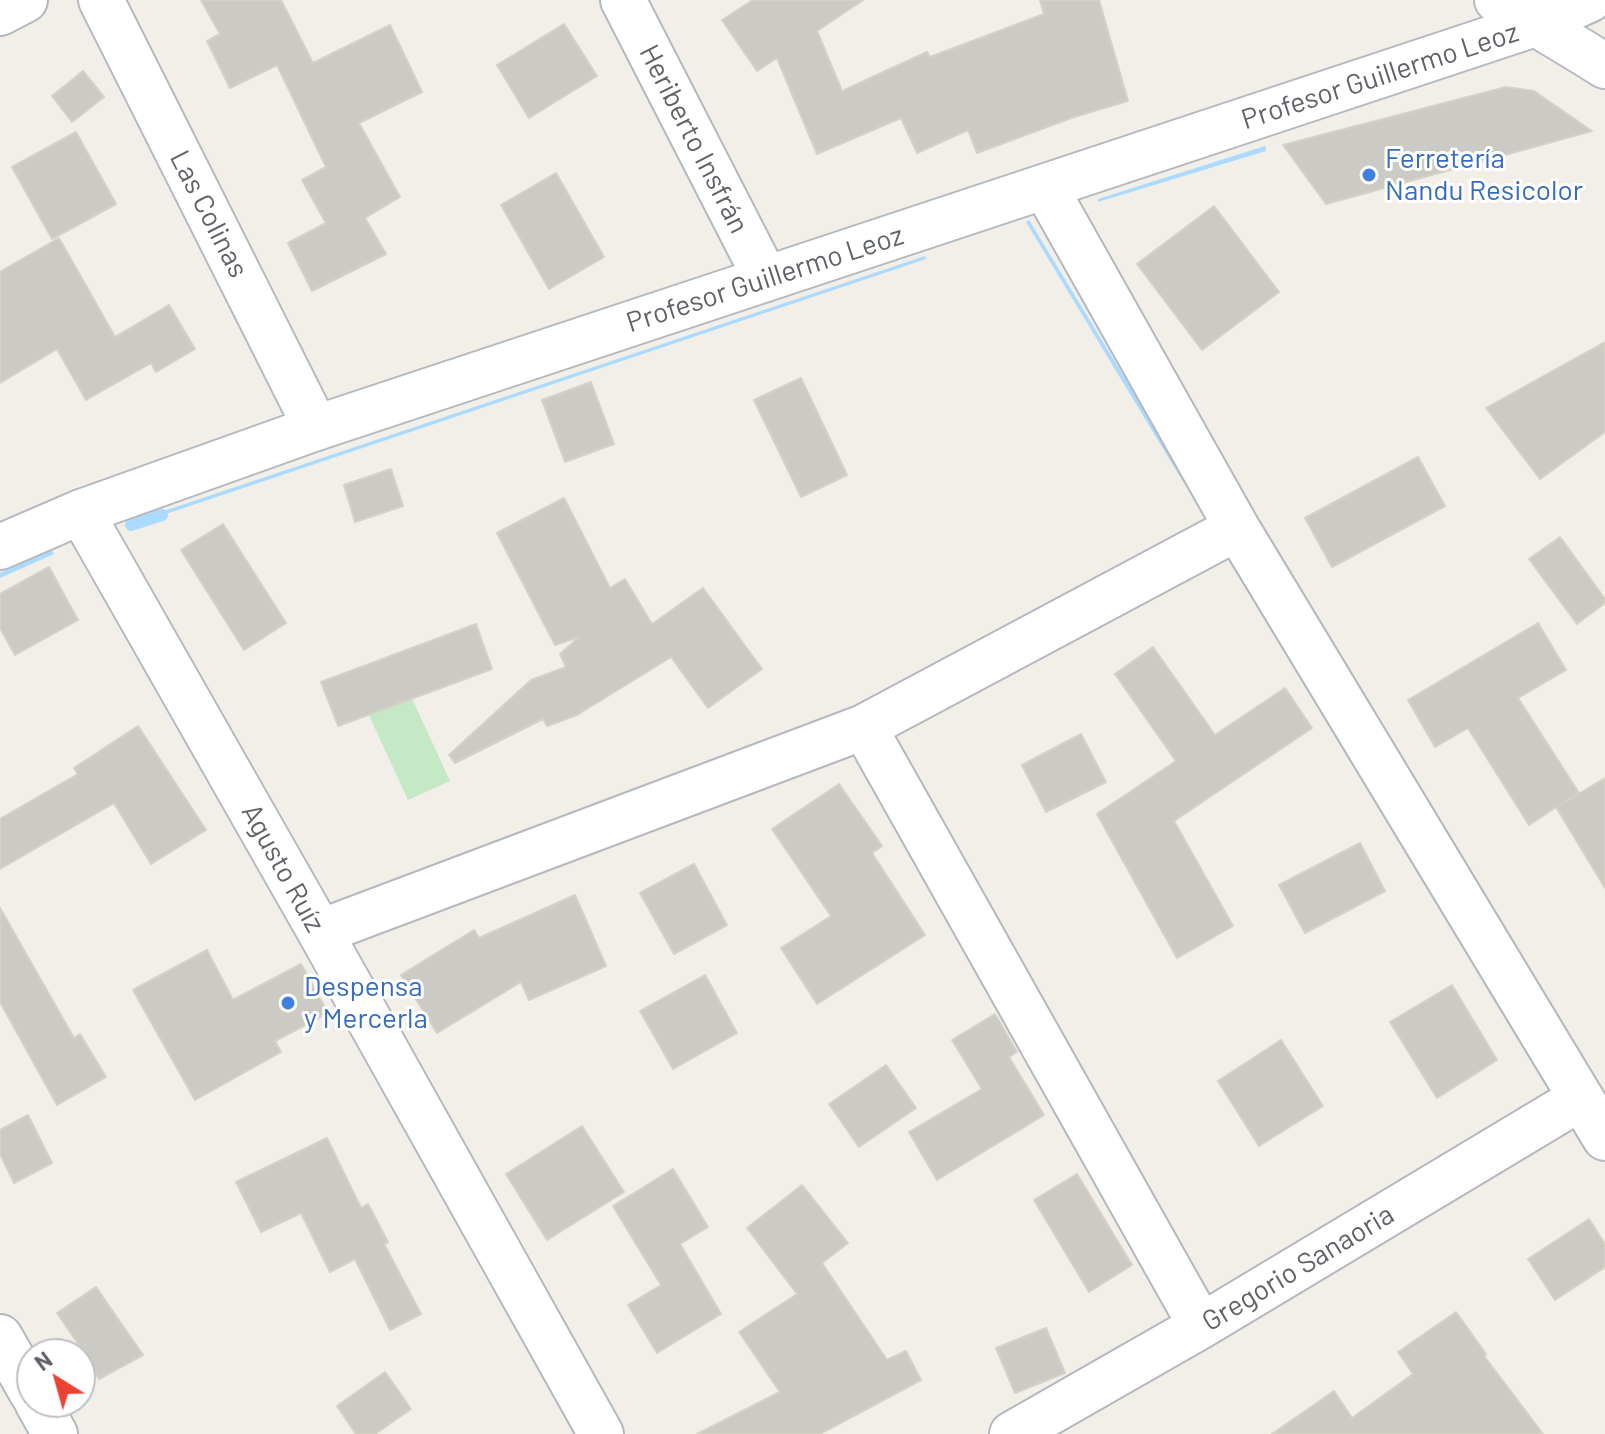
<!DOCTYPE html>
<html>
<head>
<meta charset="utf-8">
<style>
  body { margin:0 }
  #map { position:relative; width:1605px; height:1434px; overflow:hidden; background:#f1efe8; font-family:Barlow,sans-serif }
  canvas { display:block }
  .north { position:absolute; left:16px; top:1338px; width:80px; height:80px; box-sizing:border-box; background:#fff; border:2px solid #bfc1c3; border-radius:50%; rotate:323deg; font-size:22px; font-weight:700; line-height:32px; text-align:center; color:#5f6368 }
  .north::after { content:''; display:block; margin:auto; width:28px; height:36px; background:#ea4335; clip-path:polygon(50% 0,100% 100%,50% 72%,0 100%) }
</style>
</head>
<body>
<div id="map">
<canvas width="1605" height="1434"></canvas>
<div class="north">N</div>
</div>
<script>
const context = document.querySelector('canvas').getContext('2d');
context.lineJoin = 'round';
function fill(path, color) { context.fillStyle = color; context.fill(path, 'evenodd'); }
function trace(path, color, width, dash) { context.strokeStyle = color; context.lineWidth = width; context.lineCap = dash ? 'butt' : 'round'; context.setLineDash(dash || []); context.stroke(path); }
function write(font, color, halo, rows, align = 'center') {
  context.font = font + ' Barlow,sans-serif'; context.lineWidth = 6; context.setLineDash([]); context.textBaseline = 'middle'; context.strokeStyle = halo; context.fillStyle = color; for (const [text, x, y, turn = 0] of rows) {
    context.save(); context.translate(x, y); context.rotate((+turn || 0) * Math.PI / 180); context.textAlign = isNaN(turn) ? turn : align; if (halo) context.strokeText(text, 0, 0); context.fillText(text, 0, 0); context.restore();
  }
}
const green = new Path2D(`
  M409,692L450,781L408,800L367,711Z`);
const water = new Path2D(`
  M1265,146L1266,151L1098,202V199Z
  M1029,220L1188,482L1185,485L1026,222Z
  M925,256L926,259L130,526L128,523Z
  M52,550L54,554L0,578V573Z`);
const stream = new Path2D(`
  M131,525L162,515`);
const building = new Path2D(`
  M201,0H281L313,63L390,25L422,92L359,123L400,197L365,218L386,254L312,291L288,243L326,223L302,180L326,167L277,65L230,88L207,41L220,34Z
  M753,0H863L817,31L842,91L927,52L930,57L1044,14L1040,0H1099L1128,101L1074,117L977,153L968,130L917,153L901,118L817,154L777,58L757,71L722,20Z
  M564,24L597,76L529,118L497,65Z
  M83,71L104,97L72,122L52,96Z
  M1506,87L1534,91L1592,131L1326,204L1283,145Z
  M76,132L116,204L52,239L12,167Z
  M556,173L604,257L549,289L501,205Z
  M1214,206L1279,292L1202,350L1137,264Z
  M59,238L115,337L169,305L195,349L156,372L151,363L86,400L57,349L0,383V272Z
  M1605,342V432L1540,479L1486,408Z
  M801,378L847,475L801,497L754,400Z
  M591,382L614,444L565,462L542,400Z
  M1418,457L1445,506L1332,567L1305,518Z
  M391,469L403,506L355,522L344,485Z
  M564,498L610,588L625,579L652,624L703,588L762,669L708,708L671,657L577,715L547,726L543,719L455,763L449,755L531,680L566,667L560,654L579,637L555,645L497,533Z
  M223,524L286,623L244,650L181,550Z
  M1560,537L1605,599V603L1577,624L1529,559Z
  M49,567L78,620L15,655L0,628V594Z
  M1538,623L1566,670L1518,698L1579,793L1560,805L1605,778V888L1556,807L1529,825L1468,728L1435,747L1408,700Z
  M476,624L492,669L338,726L321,682Z
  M1153,647L1215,735L1285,688L1312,728L1174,821L1233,926L1177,958L1097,814L1176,761L1115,674Z
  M138,726L206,830L151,864L114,803L0,869V819L78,774L74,768Z
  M1081,734L1106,782L1046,812L1022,765Z
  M839,784L882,846L872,853L925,935L817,1004L781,948L831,916L772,829Z
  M1360,843L1385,891L1305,933L1279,885Z
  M694,864L727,925L674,954L640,893Z
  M575,895L606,966L529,1000L521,982L437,1033L401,975L474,930L479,938Z
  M0,908L74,1038L80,1034L106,1077L57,1105L0,1002Z
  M207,950L233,1000L301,964L328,1013L275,1041L281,1052L195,1100L133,990Z
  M705,975L737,1033L673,1069L640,1011Z
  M1452,985L1497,1060L1437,1098L1390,1022Z
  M995,1014L1017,1052L1009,1057L1044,1115L937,1180L909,1132L982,1089L952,1040Z
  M1281,1040L1323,1106L1259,1146L1218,1081Z
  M886,1065L916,1108L859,1147L829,1104Z
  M28,1115L52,1163L14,1183L0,1154V1130Z
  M582,1126L624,1192L547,1240L506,1174Z
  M327,1138L361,1208L368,1204L388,1242L384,1244L421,1314L390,1330L355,1259L330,1272L301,1213L261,1232L236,1182Z
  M673,1169L708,1227L680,1244L721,1314L657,1353L628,1305L661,1285L613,1206Z
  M1077,1174L1132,1265L1089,1292L1034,1200Z
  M802,1185L848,1243L822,1263L887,1360L906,1351L921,1380L820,1434H697L780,1392L739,1332L797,1294L747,1228Z
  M1589,1219L1605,1244V1267L1555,1300L1528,1259Z
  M96,1287L143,1355L99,1379L85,1354L57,1313Z
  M1456,1312L1486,1354L1484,1356L1543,1434H1272L1334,1391L1352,1418L1413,1374L1398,1352Z
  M1046,1328L1065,1373L1015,1393L996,1348Z
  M385,1372L411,1409L375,1434H356L337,1406Z`);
const minor = new Path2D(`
  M101,0L316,428
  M623,0L766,279
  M0,13L25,0
  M1535,24L1589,0
  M1045,187L1237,528L1605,1138
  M81,512L320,932L601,1434
  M864,727L1201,1326
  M320,932L864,727L1237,528
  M0,1337L32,1393
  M37,1402L55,1434
  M1012,1434L1201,1326L1581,1098`);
const tertiary = new Path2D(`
  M0,547L81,512L316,428L1535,24`);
const secondary = new Path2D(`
  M1497,0C1533,23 1569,43 1605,66`);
const markers = [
  [1369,175,8,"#3f7fe0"],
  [288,1003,8,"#3f7fe0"]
];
const streetNames = [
  ["Profesor Guillermo Leoz",1380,76,-18],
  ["Heriberto Insfrán",694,139,63],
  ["Las Colinas",209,214,63],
  ["Profesor Guillermo Leoz",765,279,-18],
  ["Agusto Ruíz",283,868,61],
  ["Gregorio Sanaoria",1298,1268,-31]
];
const shopNames = [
  ["Ferretería",1385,159],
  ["Nandu Resicolor",1385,191],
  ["Despensa",304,987],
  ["y Mercerla",304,1019]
];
fill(green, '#c5e8c5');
fill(water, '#aadaff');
trace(stream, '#aadaff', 12);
fill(building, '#cccac5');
trace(building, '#d6d1c6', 2);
trace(minor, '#b5b8bc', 48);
trace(tertiary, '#b5b8bc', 48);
trace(secondary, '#b6babf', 48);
trace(minor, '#fff', 44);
trace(tertiary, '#fff', 44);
trace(secondary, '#fff', 44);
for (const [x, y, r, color] of markers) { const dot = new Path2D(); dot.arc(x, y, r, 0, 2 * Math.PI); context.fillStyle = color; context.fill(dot); trace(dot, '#fff', 3); }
write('28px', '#5f6368', '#fff', streetNames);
write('28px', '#366cbe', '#fff', shopNames, 'left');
</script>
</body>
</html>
